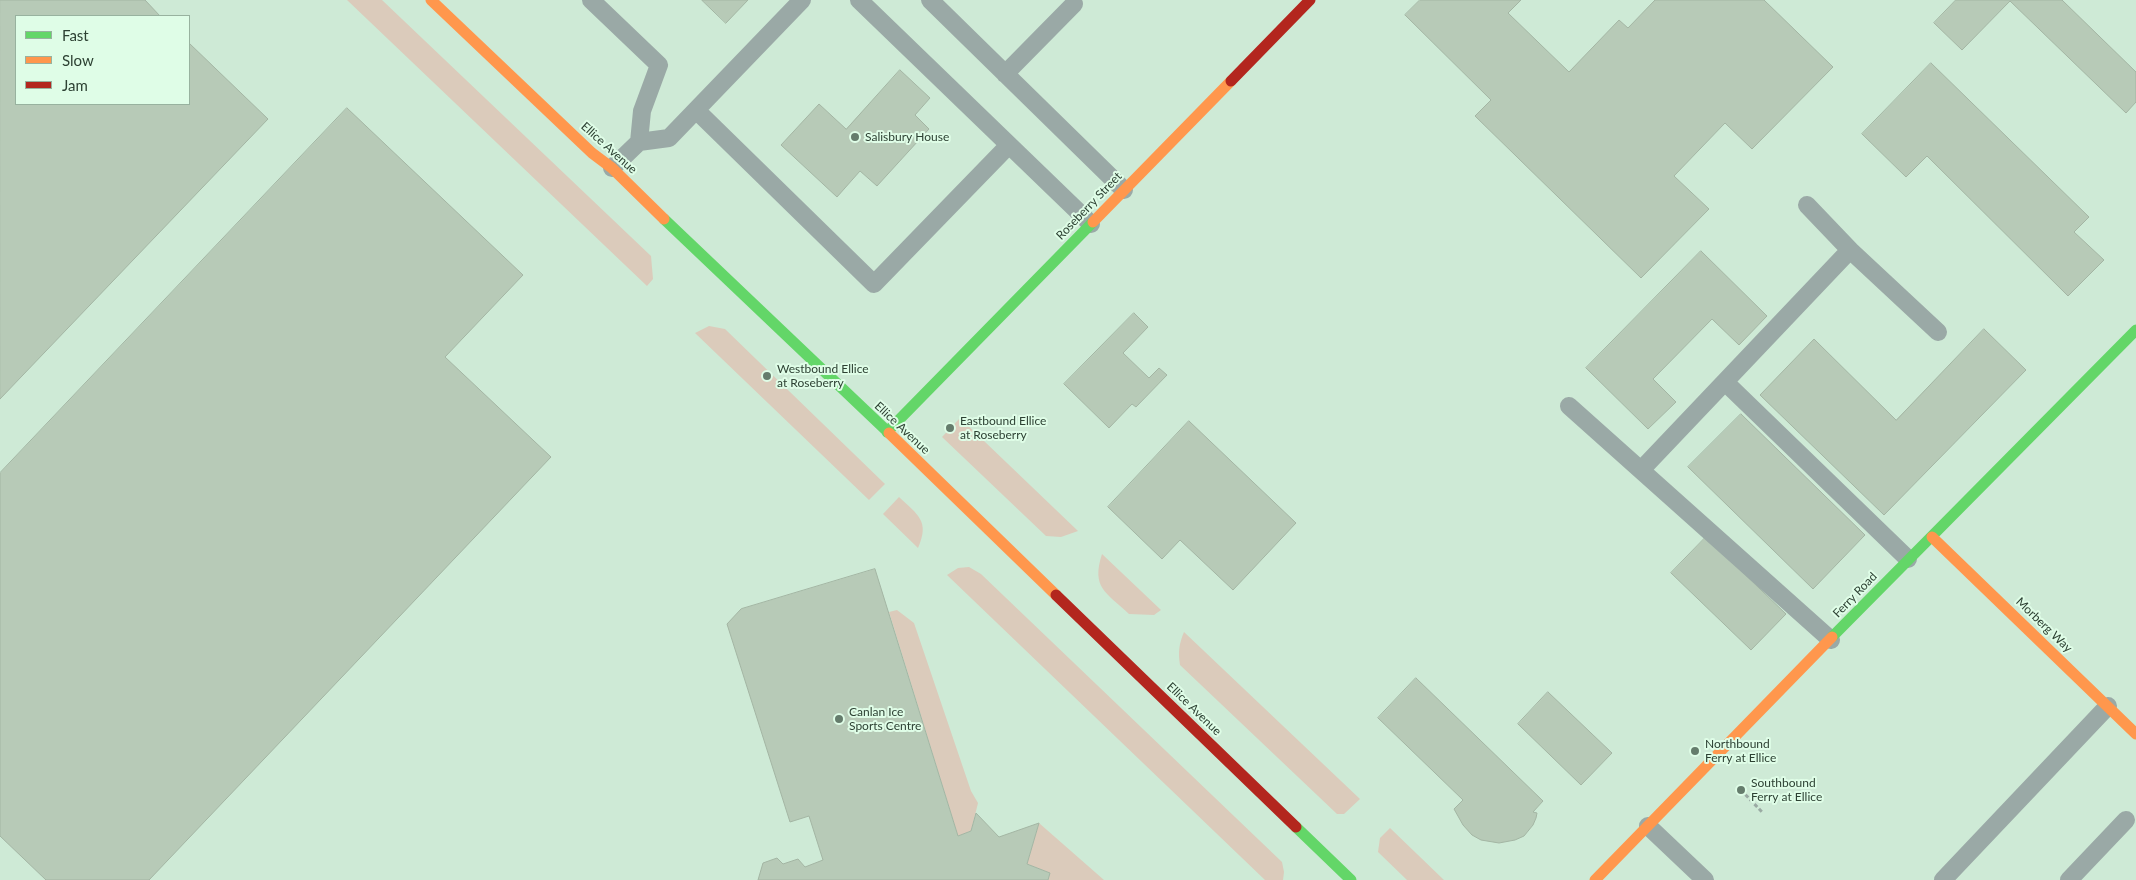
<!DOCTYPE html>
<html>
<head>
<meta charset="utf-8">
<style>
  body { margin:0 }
  #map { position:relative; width:2136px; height:880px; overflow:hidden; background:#ceead6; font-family:Lato,sans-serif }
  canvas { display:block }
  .legend { position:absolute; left:15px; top:15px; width:175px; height:90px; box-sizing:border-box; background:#dffde7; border:1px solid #98b29f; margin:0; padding:6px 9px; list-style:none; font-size:15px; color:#2d4133 }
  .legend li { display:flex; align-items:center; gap:10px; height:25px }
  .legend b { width:25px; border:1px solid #98b29f }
</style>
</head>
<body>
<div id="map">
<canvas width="2136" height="880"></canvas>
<ul class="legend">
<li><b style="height:6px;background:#63d668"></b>Fast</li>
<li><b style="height:6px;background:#ff974d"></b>Slow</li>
<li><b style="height:6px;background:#b3261e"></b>Jam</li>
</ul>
</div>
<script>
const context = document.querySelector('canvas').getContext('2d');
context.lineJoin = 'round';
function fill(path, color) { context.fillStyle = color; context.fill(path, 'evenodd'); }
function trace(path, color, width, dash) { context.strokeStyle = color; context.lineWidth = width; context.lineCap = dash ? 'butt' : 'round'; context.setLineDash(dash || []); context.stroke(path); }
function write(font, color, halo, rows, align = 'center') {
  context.font = font + ' Lato,sans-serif'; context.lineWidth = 4; context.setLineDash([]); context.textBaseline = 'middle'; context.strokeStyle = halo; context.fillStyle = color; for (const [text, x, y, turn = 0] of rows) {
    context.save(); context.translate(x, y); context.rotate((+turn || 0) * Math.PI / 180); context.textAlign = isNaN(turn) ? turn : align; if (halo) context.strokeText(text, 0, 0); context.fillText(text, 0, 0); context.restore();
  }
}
const green = new Path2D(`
  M347,0H382L651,256L653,279L647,286Z
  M709,326L725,329L885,484L869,500L695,333Z
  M960,418L1078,531L1061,537L1046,536L942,437Z
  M899,497C918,515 930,521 918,548L883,514Z
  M1102,554L1161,610L1154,615L1129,614C1106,592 1091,588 1102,554Z
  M969,567L981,574L1282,862L1284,872L1283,880H1265L947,575L958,568Z
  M897,610L914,623L971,791L978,803L971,831L958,836L889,612Z
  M1184,632L1360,799L1344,814H1337L1180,665C1178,652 1179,644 1184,632Z
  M1039,823L1104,880H1048L1050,873L1027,864Z
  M1390,828L1444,880H1407L1378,852L1380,838Z`);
const building = new Path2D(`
  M0,0H145L160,16H16V104H189V43L268,119L0,399Z
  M702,0H748L726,23Z
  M1420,0H1521L1508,13L1569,72L1619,20L1628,28L1655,0H1764L1833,67L1752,149L1725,123L1674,176L1709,209L1641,278L1475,116L1491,100L1405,15Z
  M1956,0H2062L2136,72V102L2126,113L2010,1L1962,50L1934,23Z
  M1931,63L2089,217L2074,232L2104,260L2068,296L1927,156L1906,177L1862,134Z
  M900,70L930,98L915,115L929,129L877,186L860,171L837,197L781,145L819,104L846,129Z
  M347,108L523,275L445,357L551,457L149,880H46L0,836V473Z
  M1701,251L1767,316L1739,345L1712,319L1653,379L1676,402L1648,429L1586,368Z
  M1134,313L1148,327L1123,353L1149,378L1159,368L1167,375L1136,407L1132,404L1109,428L1064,384Z
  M1984,329L2026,370L1884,515L1760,395L1814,339L1896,420Z
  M1741,414L1865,535L1813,589L1688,467Z
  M1189,421L1296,523L1233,590L1180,540L1162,559L1108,507Z
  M1706,537L1786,614L1751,650L1671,573Z
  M875,569L958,836L971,831L976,813L999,837L1039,823L1027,864L1050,873L1048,880H758L763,863L777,858L783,864L798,859L805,867L823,860L809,816L790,822L727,624L741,609Z
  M1416,678L1543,801L1533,812L1537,813L1536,818L1533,825L1524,836L1515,840L1499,843L1481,840L1472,835L1463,825L1454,809L1463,800L1378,718Z
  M1548,692L1612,753L1581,785L1518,724Z`);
const path = new Path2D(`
  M1741,790L1763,813`);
const lane = new Path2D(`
  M591,0L659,65L642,111L639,142
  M859,0L1091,224
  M930,0L1124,190
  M1005,74L1074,4
  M696,110L874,284L1009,145
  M612,168L639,142L669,138L802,0
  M1850,250L1938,332
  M1725,382L1908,559
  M1569,406L1831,640
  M1641,470L1850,250L1807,205
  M1648,826L1705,880
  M1943,880L2108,706
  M2069,880L2126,820`);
const fast = new Path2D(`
  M664,219L889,433
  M887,432L1093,222
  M1832,637L2136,330
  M1296,827L1351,880`);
const slow = new Path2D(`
  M431,0L592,153L612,168L664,219
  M1093,222L1231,81
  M889,433L1056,595
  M1932,537L2136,734
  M1595,880L1832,637`);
const jam = new Path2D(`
  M1231,81L1310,0
  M1056,595L1296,827`);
const markers = [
  [855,137,5,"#657c6c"],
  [767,376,5,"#657c6c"],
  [950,428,5,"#657c6c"],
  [839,719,5,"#657c6c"],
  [1695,751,5,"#657c6c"],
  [1741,790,5,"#657c6c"]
];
const poiNames = [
  ["Salisbury House",865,137],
  ["Westbound Ellice",777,369],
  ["at Roseberry",777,383],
  ["Eastbound Ellice",960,421],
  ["at Roseberry",960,435],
  ["Canlan Ice",849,712],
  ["Sports Centre",849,726],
  ["Northbound",1705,744],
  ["Ferry at Ellice",1705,758],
  ["Southbound",1751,783],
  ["Ferry at Ellice",1751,797]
];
const streetNames = [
  ["Ellice Avenue",609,148,42],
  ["Roseberry Street",1089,206,-46],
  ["Ellice Avenue",902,428,43],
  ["Ferry Road",1855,595,-46],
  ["Morberg Way",2044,625,44],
  ["Ellice Avenue",1194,709,44]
];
fill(green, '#dbcbbb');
fill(building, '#b7cab7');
trace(building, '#a3b5a3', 1);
trace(path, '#9aaaa3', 3, [4, 2.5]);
trace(lane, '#9aa9a6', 18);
trace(fast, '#63d668', 11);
trace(slow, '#ff974d', 11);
trace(jam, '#b3261e', 11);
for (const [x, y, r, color] of markers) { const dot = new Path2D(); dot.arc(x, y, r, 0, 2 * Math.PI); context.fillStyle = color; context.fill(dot); trace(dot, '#dffde7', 2); }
write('12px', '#2d4133', '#dffde7', poiNames, 'left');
write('12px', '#2d4133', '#dffde7', streetNames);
</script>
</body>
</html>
